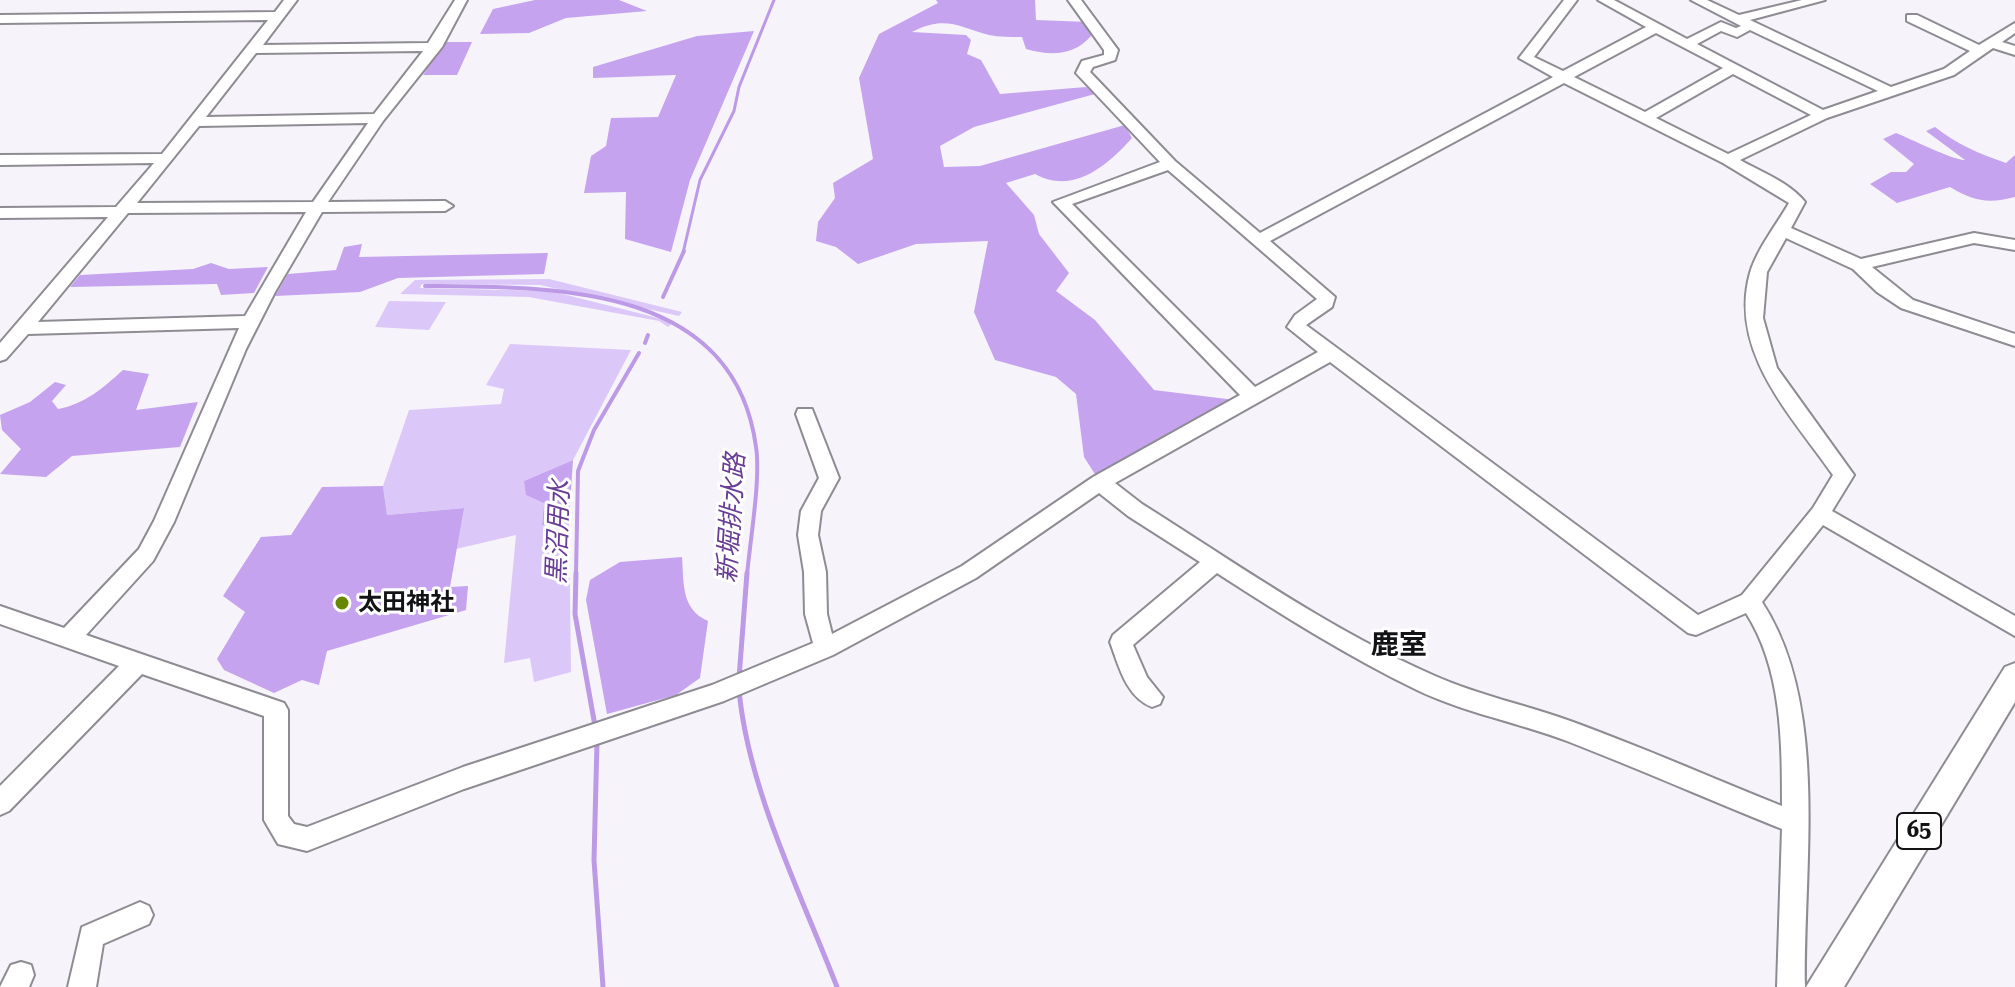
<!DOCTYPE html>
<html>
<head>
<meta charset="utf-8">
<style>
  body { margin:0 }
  canvas { display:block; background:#f6f3fb }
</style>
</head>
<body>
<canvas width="2015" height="987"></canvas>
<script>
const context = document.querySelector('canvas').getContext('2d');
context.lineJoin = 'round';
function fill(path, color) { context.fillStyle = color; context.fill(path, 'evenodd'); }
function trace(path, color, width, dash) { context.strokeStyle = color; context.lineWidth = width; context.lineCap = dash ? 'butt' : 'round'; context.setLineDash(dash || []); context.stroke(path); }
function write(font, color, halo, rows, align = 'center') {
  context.font = font + ' "Roboto Serif","Noto Sans JP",serif'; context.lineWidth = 6; context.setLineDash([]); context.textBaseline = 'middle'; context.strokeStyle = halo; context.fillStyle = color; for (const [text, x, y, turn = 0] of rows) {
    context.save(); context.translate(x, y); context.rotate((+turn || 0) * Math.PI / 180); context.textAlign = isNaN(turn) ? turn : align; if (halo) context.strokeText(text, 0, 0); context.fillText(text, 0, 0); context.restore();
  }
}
const green = new Path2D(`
  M549,279L682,312L679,316L540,285L422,284L420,288L551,291L674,322L668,327L659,321L529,297L400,294L415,280Z
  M389,301L446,302L429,330L375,327Z
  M510,344L631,350L573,460L524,481L544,502L542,524L569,519L571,672L534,682L530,658L504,663L516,535L456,549L463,508L387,515L383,486L409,410L501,404L504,389L486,385Z`);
const forest = new Path2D(`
  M535,0H619L647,11L566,18L529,33L480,34L493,9Z
  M936,0H1035L1036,20L1089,22L1091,36C1074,56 1050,56 1026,49L1022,37C1011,37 999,37 989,35C958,27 946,15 912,32L966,35L971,40L967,54L981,60L1000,94L1086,87L1095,94L974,127L940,146L944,167L980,166L1125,125L1132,138C1107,166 1073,195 1035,174L1006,183L1034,215L1039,234L1069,273L1056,291L1095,320L1154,390L1243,401L1100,482L1084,457L1076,394L1056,377L995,360L974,312L988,241L916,244L858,264L836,247L816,241L818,222L835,198L833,183L873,159L859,78L879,34L938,3Z
  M754,31L690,180L671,252L625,239L626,192L584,193L591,156L606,146L611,118L658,117L676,75L593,78V67L697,36Z
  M444,42H472L457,75H423Z
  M1935,127C1956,144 1980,154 2006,163L2015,155V197C1988,204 1973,201 1950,187L1897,203L1870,184L1891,172H1906L1914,164L1883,139L1896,133C1911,139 1955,161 1965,160L1926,131Z
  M362,244L359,257L548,253L544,274L398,278L360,292L275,296L288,274L336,270L344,247Z
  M211,263L229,269L268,267L254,293L221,295L217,284L70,287L80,275L193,269Z
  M123,370L149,374L136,410L198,402L180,447L72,456L46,477L0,474L21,449L2,430L0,415L30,402L55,382L66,385L52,401L58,409C85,404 103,388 123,370Z
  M573,460L569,519L542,525L544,503L526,495L524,481Z
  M383,486L387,515L464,508L450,587L468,586L466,610L327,651L319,685L302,680L274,693L224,670L217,659L245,612L223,596L261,537L291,535L322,487Z
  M682,557C684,584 681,609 708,621L700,678L676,695L607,714L586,600L590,580L620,562Z`);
const streamFar2 = new Path2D(`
  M683,253L700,180L734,111L739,87L774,0`);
const streamFar1 = new Path2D(`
  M425,286C553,287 734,283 756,447C761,478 750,541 747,575
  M663,297L684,251
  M645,343L648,335
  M576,575L578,471L594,430L639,353`);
const stream = new Path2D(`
  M576,573L575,614L595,726
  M739,678L747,573
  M739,690C748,789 801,894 837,987
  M597,742L594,860L603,987`);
const minor = new Path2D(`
  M284,0H297L263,45L428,43L455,0H467L442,47L383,121L328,202L445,201L453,206L445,211L322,212L275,292L246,349L174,522L153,561L86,635L284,703L288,710V816L294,824L307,827L463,767L712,685L813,643L805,614L804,572L798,535L801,511L819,478L796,414L798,409H812L839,478L821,511L818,535L826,572L827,614L832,634L962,566L1093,477L1240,395L1053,202L1160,162L1076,73L1082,61L1104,55V50L1068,0H1081L1118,50L1115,60L1093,67L1090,72L1175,161L1260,233L1553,77L1519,58L1564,0H1577L1534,57L1563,71L1646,27L1598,0H1614L1687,39L1721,22L1736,28L1741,26L1691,0H1707L1739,15L1802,0H1825L1750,20L1891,87L1944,69L1970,51L1907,21V15H1917L1979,45L2015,23V33L2002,42L2015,46V55L1993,48L1954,75L1827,118L1740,160C1761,172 1789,182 1805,202L1791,228L1861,259L1974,233L2015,240V250L1974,243L1872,267L1913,300L2015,334V346L1901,308L1877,292L1853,269L1786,238L1767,272L1763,318L1777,368L1854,475L1832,511L2015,616V636L1823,525L1762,602C1830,706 1803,867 1805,987H1777L1782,829C1710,800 1639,769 1567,741C1517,722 1465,713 1417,690C1347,656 1282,615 1217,573L1133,645L1147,677L1163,697L1160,704L1152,707C1126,697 1119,666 1110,642L1113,635L1200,562L1128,516L1099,493L976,578L833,655L724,701L464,789L307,851L278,844L264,820V716L142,674L9,811L0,815V786L119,666L0,624V606L64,628L139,549L154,521L239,328L28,334L6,359L0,361V343L108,217L0,218V208L116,207L154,163L0,165V155L162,154L268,20L0,23V15L275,12ZM1750,30L1878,91L1823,110L1697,44L1721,31L1737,37ZM1656,33L1723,68L1645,112L1574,77ZM423,51L374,114L206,117L256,53ZM1733,74L1811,115L1728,154L1656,118ZM1564,83L1723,163L1789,203C1777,224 1757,249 1750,273C1728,352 1792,416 1833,475L1813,508L1742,595L1698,615L1306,325L1332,307L1335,297L1270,241ZM368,123L313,202L137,203L199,126ZM1168,170L1317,299L1295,315L1287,327L1318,352L1255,387L1072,204ZM306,212L245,316L38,322L128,213ZM1330,362L1688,633L1696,635L1746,613C1782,669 1782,741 1782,806C1712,778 1644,748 1573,722C1527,705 1480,696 1435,676C1332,631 1237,564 1142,504L1115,483Z
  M140,902L149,906L153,915L149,924L103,944L96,987H68L82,927Z
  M21,962L31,965L34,975L29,987H0L11,965Z`);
const major = new Path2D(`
  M2015,663V702L1844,987H1806L2005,667Z`);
const markers = [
  [342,603,8,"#688701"]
];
const shields = [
  [1919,831,44]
];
const shieldNames = [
  ["65",1919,831]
];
const poiNames = [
  ["太田神社",358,603]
];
const waterNames = [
  ["新堀排水路",732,518,-86],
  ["黒沼用水",559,532,-88]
];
const quarterNames = [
  ["鹿室",1399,646]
];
fill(green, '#dcc8f8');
fill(forest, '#c5a3ef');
trace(streamFar2, '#bc9ae6', 3);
trace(streamFar1, '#bc9ae6', 4);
trace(stream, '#bc9ae6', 5);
trace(minor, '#8e8b92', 4);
trace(major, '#8e8b92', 4);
fill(minor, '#fff');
fill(major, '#fff');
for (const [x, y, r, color] of markers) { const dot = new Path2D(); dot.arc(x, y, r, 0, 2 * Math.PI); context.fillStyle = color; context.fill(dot); trace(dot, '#fff', 3); }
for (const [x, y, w] of shields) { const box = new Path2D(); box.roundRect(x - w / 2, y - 18, w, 36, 6); context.fillStyle = '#fff'; context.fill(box); trace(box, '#131215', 2); }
write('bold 22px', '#131215', null, shieldNames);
write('bold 24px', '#131215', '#fff', poiNames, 'left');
write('italic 26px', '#693d95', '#fff', waterNames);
write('bold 28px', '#131215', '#fff', quarterNames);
</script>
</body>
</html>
